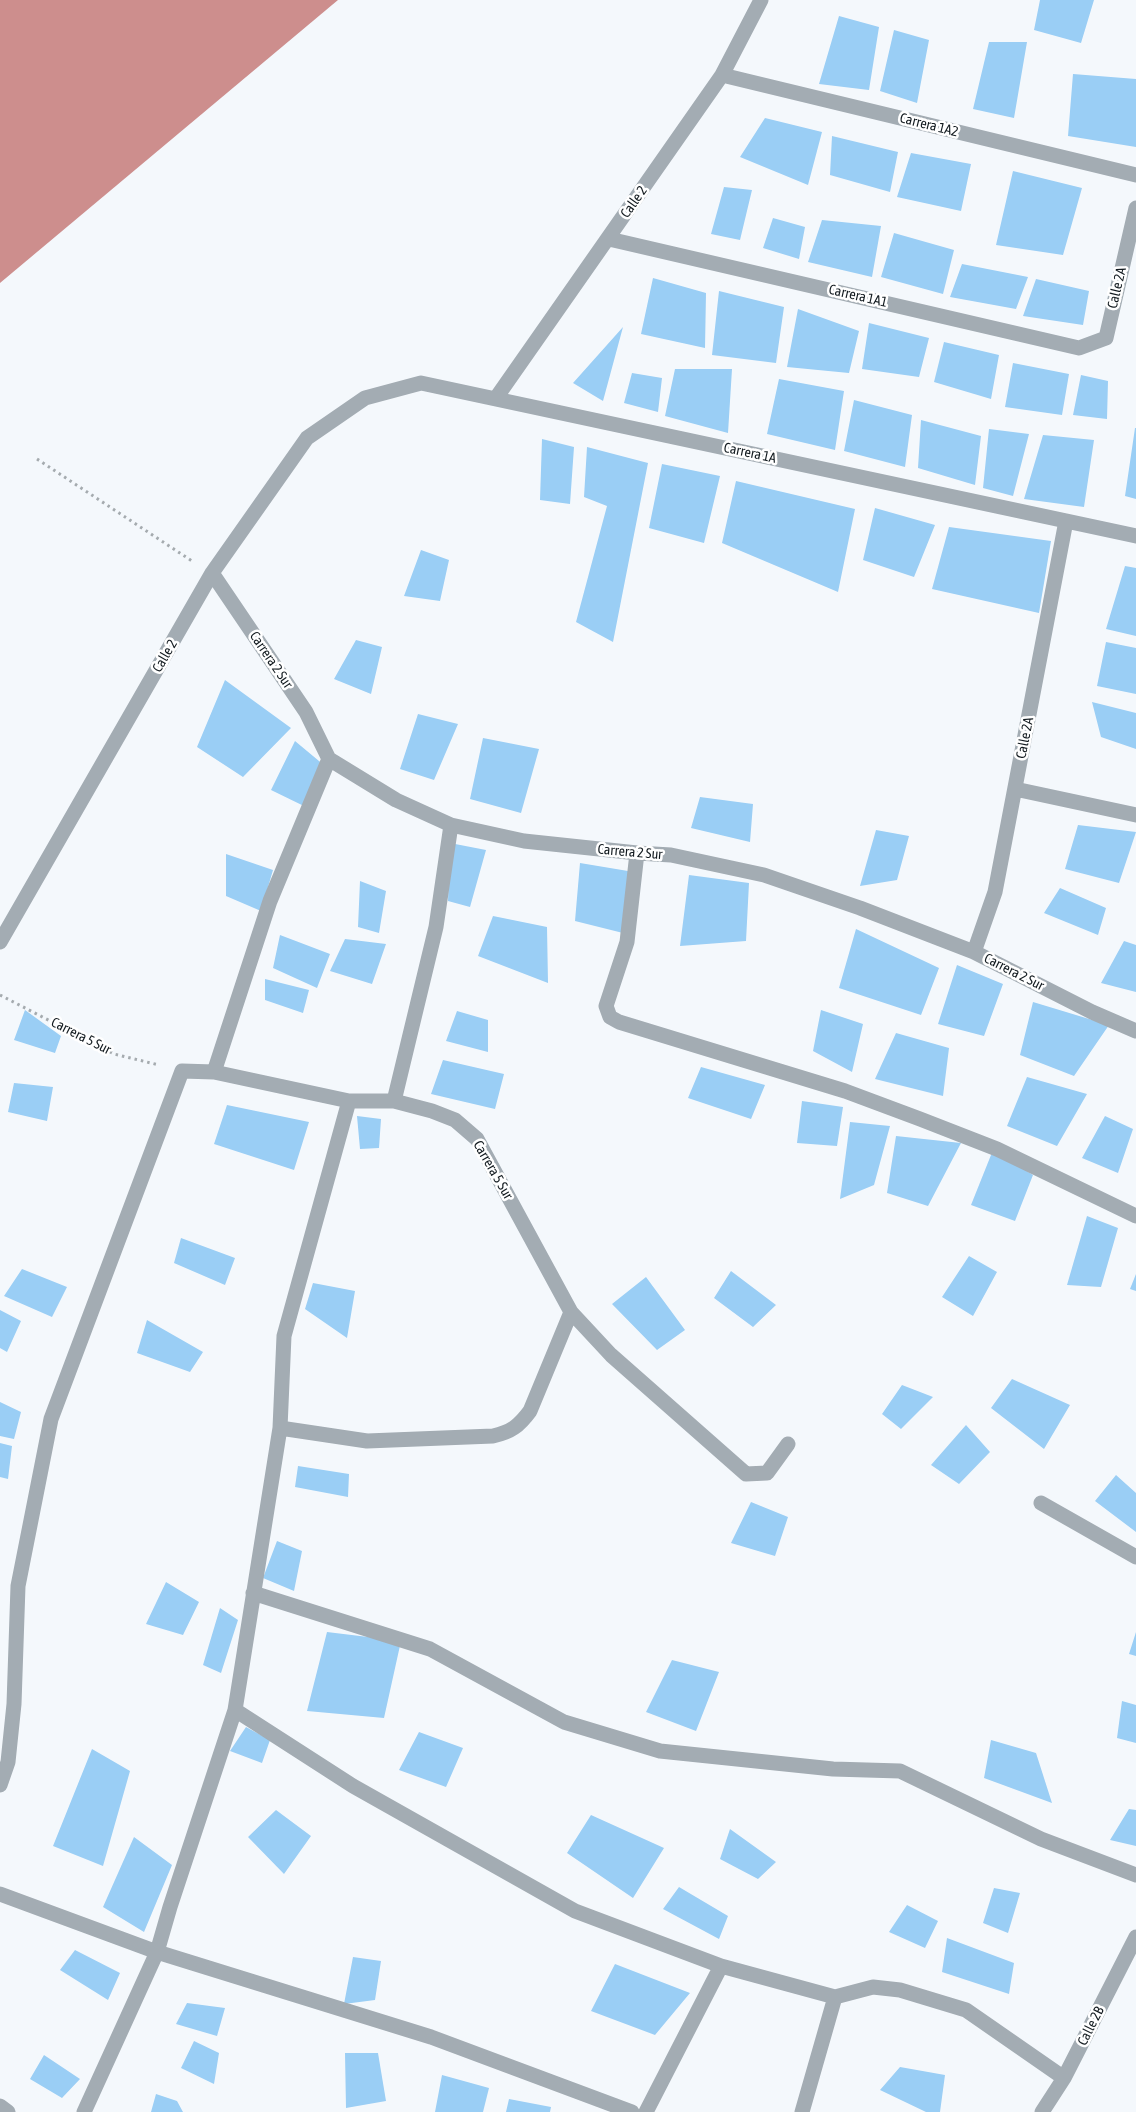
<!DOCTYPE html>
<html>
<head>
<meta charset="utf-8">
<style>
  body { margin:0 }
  canvas { display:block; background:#f4f8fc }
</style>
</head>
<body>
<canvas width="1136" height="2112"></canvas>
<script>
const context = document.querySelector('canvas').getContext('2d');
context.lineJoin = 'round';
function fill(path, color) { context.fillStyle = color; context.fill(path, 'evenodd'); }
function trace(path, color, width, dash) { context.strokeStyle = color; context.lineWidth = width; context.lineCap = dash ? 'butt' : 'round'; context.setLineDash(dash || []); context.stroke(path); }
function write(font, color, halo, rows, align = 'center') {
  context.font = font + ' "Asap Condensed",sans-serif'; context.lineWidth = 5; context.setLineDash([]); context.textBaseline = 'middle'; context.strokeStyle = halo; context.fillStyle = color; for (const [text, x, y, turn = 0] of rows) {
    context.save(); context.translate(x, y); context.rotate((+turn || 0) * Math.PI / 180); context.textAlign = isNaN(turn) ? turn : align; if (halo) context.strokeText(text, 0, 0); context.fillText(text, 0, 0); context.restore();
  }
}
const water = new Path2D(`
  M0,0H338L0,283Z`);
const building = new Path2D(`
  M1040,0H1094L1081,43L1034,30Z
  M839,16L879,27L869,90L819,84Z
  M894,30L929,40L917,103L880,91Z
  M989,42H1027L1014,118L973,109Z
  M1073,74L1136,79V147L1068,136Z
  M765,118L822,132L808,185L740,157Z
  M832,136L898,152L890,192L830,175Z
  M911,153L971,164L961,211L897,197Z
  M1013,171L1082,188L1063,255L996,245Z
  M724,187L752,190L740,240L711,234Z
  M773,218L805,227L799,259L763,248Z
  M822,220L881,226L872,277L808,262Z
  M894,233L954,250L943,294L881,277Z
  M962,264L1028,277L1016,309L950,297Z
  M653,278L706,293L705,348L641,334Z
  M1036,279L1089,291L1083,325L1023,316Z
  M719,291L784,307L776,363L712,355Z
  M798,309L859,331L849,373L787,367Z
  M869,323L929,338L919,377L862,369Z
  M623,327L603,401L573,383Z
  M944,342L999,355L991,399L934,382Z
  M1013,363L1069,374L1062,415L1005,407Z
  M675,369H732L728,433L665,416Z
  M632,373L662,378L658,412L624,403Z
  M1081,375L1108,381L1107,419L1073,415Z
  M779,379L844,391L835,450L767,434Z
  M854,400L912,415L905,467L844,451Z
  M921,420L981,436L975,485L918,468Z
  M1135,428H1136V499L1125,496Z
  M989,429L1029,434L1013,496L983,488Z
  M1043,435L1094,440L1084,507L1024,499Z
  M542,439L574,447L570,504L540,500Z
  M587,447L648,463L613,642L576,622L607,506L584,497Z
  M662,464L720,476L704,543L649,528Z
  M736,481L855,509L838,592L722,543Z
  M875,508L935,525L914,577L863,560Z
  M949,527L1051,541L1039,613L932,589Z
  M421,550L449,560L440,601L404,596Z
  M1125,566L1136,568V636L1106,629Z
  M356,640L382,647L371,694L334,679Z
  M1106,642L1136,648V694L1097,686Z
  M225,680L291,728L243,777L197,747Z
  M1092,702L1136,713V749L1101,737Z
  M418,714L458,724L434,780L400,769Z
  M483,738L539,749L521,813L470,799Z
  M295,741L325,766L308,808L271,790Z
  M700,797L753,804L750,842L691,828Z
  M1078,825L1136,832L1119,883L1065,869Z
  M876,830L909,836L897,880L860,886Z
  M450,843L486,850L470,907L448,901Z
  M226,854L273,870L261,911L226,896Z
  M580,863L628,871L627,934L575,921Z
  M689,875L749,883L746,941L680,946Z
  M360,881L386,891L379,933L358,927Z
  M1060,888L1106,908L1098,935L1044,913Z
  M493,916L547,927L548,983L478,956Z
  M856,929L939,968L921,1015L839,988Z
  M280,935L330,954L317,988L273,968Z
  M345,939L386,944L372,984L330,971Z
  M1124,941L1136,945V992L1101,983Z
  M957,965L1003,984L984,1036L938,1024Z
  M265,979L309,990L303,1013L265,1000Z
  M1033,1002L1109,1025L1074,1076L1020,1055Z
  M25,1010L61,1036L55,1053L14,1040Z
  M821,1010L863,1024L852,1072L813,1051Z
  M457,1011L488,1020V1052L446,1041Z
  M896,1033L949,1048L943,1096L875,1079Z
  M443,1060L504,1074L495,1109L431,1094Z
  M701,1067L765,1085L751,1119L688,1098Z
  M1027,1077L1087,1094L1057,1146L1007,1126Z
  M14,1083L53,1087L47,1121L8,1112Z
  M802,1101L843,1107L837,1146L797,1143Z
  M227,1105L309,1122L294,1170L214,1144Z
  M357,1116L381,1119L379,1148L360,1149Z
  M1105,1116L1133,1129L1118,1173L1082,1158Z
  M850,1122L890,1126L874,1185L840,1199Z
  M896,1136L961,1143L928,1206L887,1193Z
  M993,1150L1033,1175L1015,1221L971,1205Z
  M1087,1216L1118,1228L1101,1287L1067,1285Z
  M181,1238L235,1258L225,1285L174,1263Z
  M969,1256L997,1272L973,1316L942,1297Z
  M22,1269L67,1287L52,1317L4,1296Z
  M731,1271L776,1305L753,1327L714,1298Z
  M1136,1274V1291L1130,1289Z
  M646,1277L685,1330L657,1350L612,1304Z
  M313,1283L355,1291L347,1338L305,1309Z
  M0,1310L21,1321L7,1352L0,1348Z
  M147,1320L203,1352L190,1372L137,1353Z
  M1012,1379L1070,1405L1044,1449L991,1408Z
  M902,1385L933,1397L901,1429L882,1414Z
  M0,1402L21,1412L14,1439L0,1436Z
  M966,1425L990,1452L959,1484L931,1465Z
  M0,1443L12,1446L8,1479L0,1477Z
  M298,1466L349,1474L348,1497L295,1487Z
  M1116,1475L1136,1493V1532L1095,1501Z
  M751,1502L788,1517L775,1556L731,1543Z
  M277,1541L302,1551L294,1591L263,1578Z
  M166,1582L199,1602L183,1635L146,1624Z
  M220,1608L238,1620L221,1673L203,1665Z
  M327,1632L401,1641L384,1718L307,1711Z
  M1136,1632V1656L1129,1654Z
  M672,1660L719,1672L696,1731L646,1712Z
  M1122,1701L1136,1705V1743L1117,1738Z
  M246,1727L270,1740L262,1763L230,1751Z
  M419,1732L463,1748L446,1787L399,1770Z
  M991,1740L1036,1753L1052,1803L984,1778Z
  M92,1749L130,1771L103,1866L53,1846Z
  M1129,1809L1136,1810V1846L1110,1840Z
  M276,1810L311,1836L284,1874L248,1837Z
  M591,1815L664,1848L633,1898L567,1853Z
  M730,1829L776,1862L758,1879L720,1859Z
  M134,1837L172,1865L144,1932L103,1907Z
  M679,1887L728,1916L719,1939L663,1909Z
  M994,1888L1020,1893L1008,1933L983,1923Z
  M907,1905L938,1921L925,1948L889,1932Z
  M947,1938L1014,1963L1009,1994L942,1972Z
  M75,1950L120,1973L108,2000L60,1970Z
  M353,1957L381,1961L375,2000L344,2004Z
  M615,1964L690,1993L655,2035L591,2011Z
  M187,2003L225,2008L217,2036L176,2024Z
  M194,2041L219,2053L214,2084L181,2068Z
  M345,2053H378L386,2101L346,2108Z
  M44,2055L80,2079L62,2098L30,2079Z
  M900,2067L945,2075L940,2112H926L880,2090Z
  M442,2075L489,2088L483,2112H435Z
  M156,2094L177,2101L183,2112H151Z
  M509,2099L551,2107L550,2112H506Z`);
const path = new Path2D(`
  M37,459L192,561
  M0,995L114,1054L159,1065`);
const minor = new Path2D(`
  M722,75L1136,175
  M609,239L1079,348L1106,338L1136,208
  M496,398L722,75L761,0
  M212,573L306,712L329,759L396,800L451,825L524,841L637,853L671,855L764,875L860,908L974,952L1092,1012L1136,1031
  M1015,789L1136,815
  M637,853L627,942L606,1006L610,1017L619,1022L845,1091L920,1119L997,1149L1136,1216
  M0,942L212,573L307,438L365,398L421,383L1136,536
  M974,952L995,892L1066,521
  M214,1072L270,901L329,759
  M394,1101L436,927L451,825
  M280,1428L367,1441L493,1436C511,1432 519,1426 530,1411L571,1312
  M1041,1503L1136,1557
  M253,1593L430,1649L564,1722L660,1751L833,1769L900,1771L1041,1839L1136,1875
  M235,1710L353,1786L575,1911L721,1966L835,1997L873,1987L900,1990L966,2010L1064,2078
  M0,1785L8,1762L14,1704L18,1586L51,1419L182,1071L214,1072L349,1101H394L432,1111L455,1120L477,1139L571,1312L611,1355L746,1474L767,1473L788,1444
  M0,1894L157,1952L431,2037L632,2112
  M0,2106L8,2112
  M84,2112L157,1952L170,1907L235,1710L280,1428L284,1336L349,1101
  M646,2112L721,1966
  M802,2112L835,1997
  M1042,2112L1064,2078L1136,1937`);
const streetNames = [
  ["Carrera 1A2",929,125,14],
  ["Calle 2",634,202,-55],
  ["Calle 2A",1117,288,-77],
  ["Carrera 1A1",858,296,13],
  ["Carrera 1A",750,453,12],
  ["Calle 2",165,656,-60],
  ["Carrera 2 Sur",271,660,56],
  ["Calle 2A",1025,738,-79],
  ["Carrera 2 Sur",630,852,5],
  ["Carrera 2 Sur",1014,972,27],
  ["Carrera 5 Sur",81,1036,27],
  ["Carrera 5 Sur",493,1170,60],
  ["Calle 2B",1091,2026,-63]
];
fill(water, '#cd8e8d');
fill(building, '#9acef5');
trace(path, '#a5abaf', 3, [2.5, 4]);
trace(minor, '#a3acb3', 15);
write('14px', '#121a1f', '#fff', streetNames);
</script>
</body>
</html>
